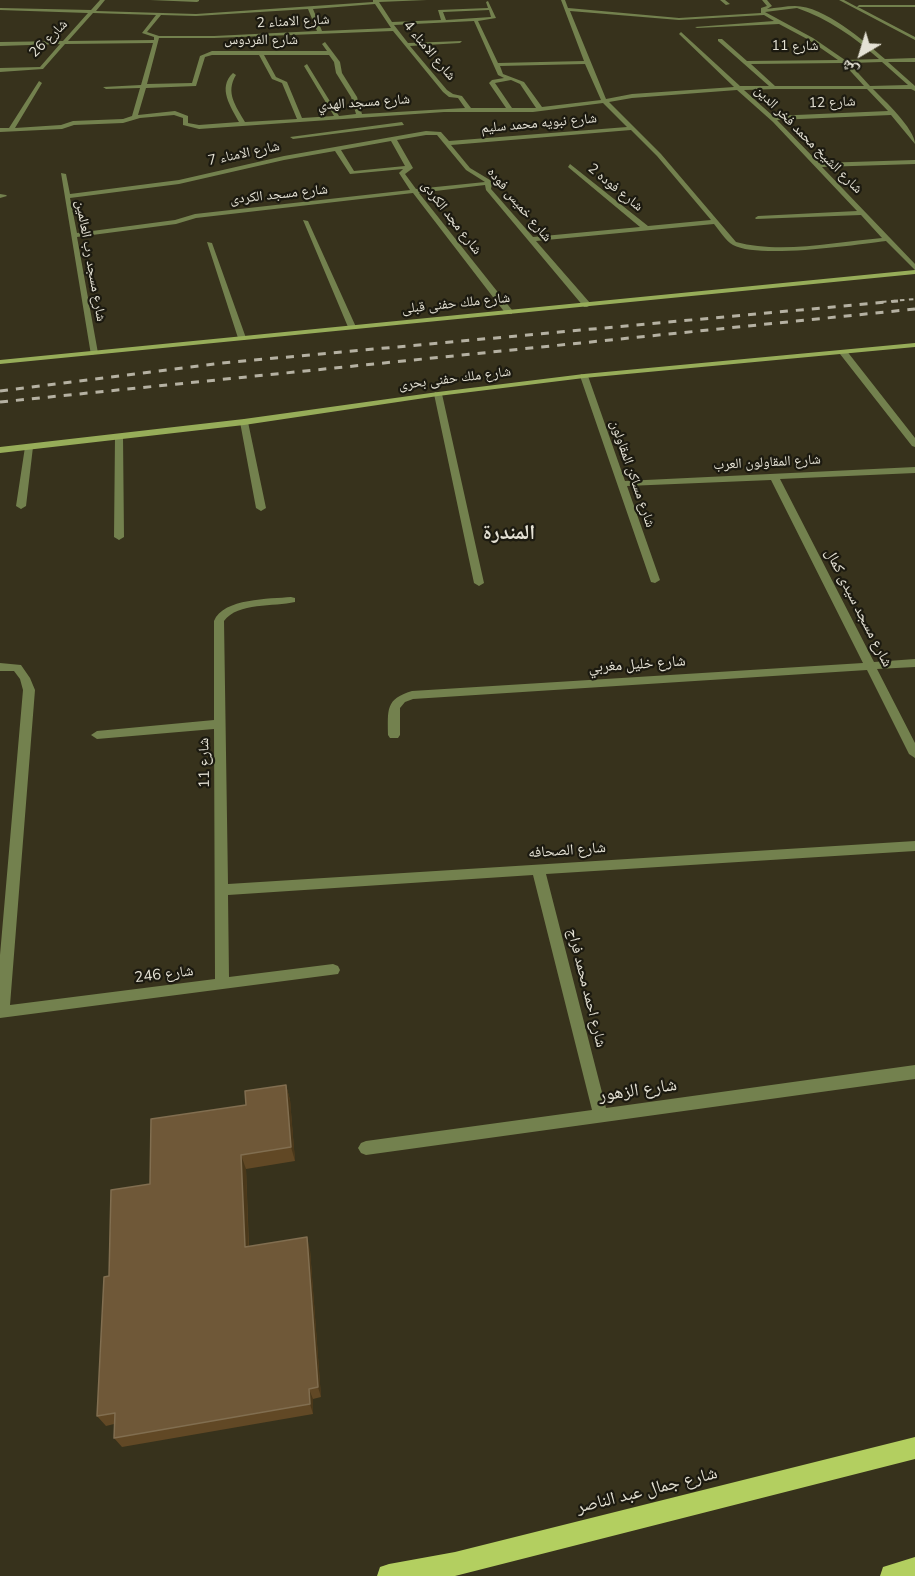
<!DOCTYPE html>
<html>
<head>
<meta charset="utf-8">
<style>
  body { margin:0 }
  #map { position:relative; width:915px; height:1576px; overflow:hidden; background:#37321c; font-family:"Nunito Sans","Noto Naskh Arabic",sans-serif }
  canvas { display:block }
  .north { position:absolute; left:831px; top:24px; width:60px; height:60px; -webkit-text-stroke:4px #1c1a10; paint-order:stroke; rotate:218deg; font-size:16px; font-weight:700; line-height:24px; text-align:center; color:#e4e1d4 }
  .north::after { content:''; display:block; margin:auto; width:21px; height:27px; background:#e4e1d4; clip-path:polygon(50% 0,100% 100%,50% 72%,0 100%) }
</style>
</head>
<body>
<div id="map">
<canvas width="915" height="1576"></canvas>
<div class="north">ش</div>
</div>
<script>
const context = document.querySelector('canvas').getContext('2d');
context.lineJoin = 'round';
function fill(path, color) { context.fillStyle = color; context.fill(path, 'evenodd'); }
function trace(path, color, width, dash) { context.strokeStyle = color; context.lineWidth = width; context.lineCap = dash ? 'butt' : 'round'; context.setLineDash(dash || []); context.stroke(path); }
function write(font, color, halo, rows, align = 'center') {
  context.font = font + ' "Nunito Sans","Noto Naskh Arabic",sans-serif'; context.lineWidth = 4.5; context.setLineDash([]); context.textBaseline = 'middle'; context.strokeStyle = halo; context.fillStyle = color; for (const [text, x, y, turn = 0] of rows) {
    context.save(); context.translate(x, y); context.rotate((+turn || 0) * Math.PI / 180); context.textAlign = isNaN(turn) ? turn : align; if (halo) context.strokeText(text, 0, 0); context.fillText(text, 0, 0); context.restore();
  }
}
const street = new Path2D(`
  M100,0H105L96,11L196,14L373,2V0H427L379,2L392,22L441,20L438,10L488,8L486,2L488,1L496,18L478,21L498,63L584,61L561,0H565L568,8L679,18L761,13V8L767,6L762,0H767L772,6L767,9C776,8 786,6 795,6C824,6 864,41 885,59L915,58V62H888L915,86V91L911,89H873C884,100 915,129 915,144L891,115L777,120L819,163L915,160V164L822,167L915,264V270L886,241C854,245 759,259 733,245C726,241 719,230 714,224L536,241L590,303L591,305L587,307H584L486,190L485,185L419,193L512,310V314H506L413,193L196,218L176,224L77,237L98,353L91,355L61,173L66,174L70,194L179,180L284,156L426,131L441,132L449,141L627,127L603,103L533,112H444L199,129L183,125V118L174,115L140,118L123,123L74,125L62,129L0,132V128H9L39,81L42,83L15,128L61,125L73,121L123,119L132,116L140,88L106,89L103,87L141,85L153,43L65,44L43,69L0,72V68L40,67L60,44L0,46V42L63,41L88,13L0,10V8L91,10ZM375,4L391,28L322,31L313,9ZM797,8C829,19 854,37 879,59L845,60L813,38L765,12ZM308,9L317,31L214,36H159L147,32L161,15L196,16ZM489,10L491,17L446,20L443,12ZM570,11L679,20L764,15L774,21L695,27L697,28L779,24L809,40L838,60L747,61L722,39H718V41L769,86H740L681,32L679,34L734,87L632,94L606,99ZM93,13L156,15L142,33L154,37V40L68,41ZM474,21L498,75L504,78L492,80L489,83L506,108H471L462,96L453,94L447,90L410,46L460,43L462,41L408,43L394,25ZM393,31L443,92L449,97L458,98L465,108L362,114L357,97L342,73L340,62L325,42L322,44L327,51H212L200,56L192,83L147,84L159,38H214ZM212,55H259L272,79L282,83L297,119L245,122C236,106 225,93 236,75L233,73C217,88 231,107 239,122L199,125L188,123V116L175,111L138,115L146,88L196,86L205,57ZM264,55H329L334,62L336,73L351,97L356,114L339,116L307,64L304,66L334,116L302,118L287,82L276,77ZM882,62L908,85L870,86L849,63ZM843,63L864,86H775L751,64ZM585,64L601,100L542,107L524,82L503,74L500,66ZM511,80L520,84L536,108H512L495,83ZM775,89H867L888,111L773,116L744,90ZM737,90L773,122L857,211L758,216L755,218L756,219L861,215L882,238C837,242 780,254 736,242L661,154L609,102L632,98ZM631,130L657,156L711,220L648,226L570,164L568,167L640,227L533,237L491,189L492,183L490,180L470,168L451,145ZM426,135H437L466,170L485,182L416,189L405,174L413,168L397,140ZM391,141L405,166L354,171L341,150ZM335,151L350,174L403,169L399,173L410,190L195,214L175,220L77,233L70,198L179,184L284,160Z
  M150,0H199V1L197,2Z
  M720,0H725L730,4L726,5Z
  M839,0H844L857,7L859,5H915V7H858L915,37V40Z
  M402,122L404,125L293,139L290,137Z
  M0,194L6,195L7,196L0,198Z
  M303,220L308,221L356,327L355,329L348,327Z
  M207,242L212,243L246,338L245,340L238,338Z
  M840,350H846L915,438V447L912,446L840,354Z
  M581,374L588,376L625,481L915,467V473L780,479L874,662L915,659V667L877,669L915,743V758L909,754L867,670L413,699L405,702L400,708V735L398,738H390L388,735C388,710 385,699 412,691L863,663L771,480L627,486L660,580L655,583L651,582L580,376Z
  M435,392L442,394L484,583L479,586L474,583L434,394Z
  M244,419L248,422L266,508L261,511L256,508L240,422Z
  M119,434L123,437L124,537L119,540L114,537L115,437Z
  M29,444L33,447L26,506L21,509L16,506L25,447Z
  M291,597L295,598V602C274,607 238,602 224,621L228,884L915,841V851L546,874L606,1108L915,1065V1079L366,1155L361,1153L358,1148L361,1143L366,1141L592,1110L533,875L228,895L229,977L333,964L338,966L340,970L338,974L0,1018V955L23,690L20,679L14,671H0V663L21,665L30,678L35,690L10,1005L215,979L214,729L97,739L91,735L97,731L214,720V621C223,598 270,599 291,597Z`);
const secondary = new Path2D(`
  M915,270V274L0,364V360Z
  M915,343V347L584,378L438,396L244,425L0,453V447L244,419L438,392L584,374Z`);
const primary = new Path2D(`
  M915,1437V1459L455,1576H377L380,1567L389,1564L455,1552Z
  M915,1557V1576H880L883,1567Z`);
const railFar1 = new Path2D(`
  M882,302L915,299`);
const rail = new Path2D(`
  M0,391L222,363L898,301
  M0,402L915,309`);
const wall = new Path2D(`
  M286,1085L290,1100L295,1161L246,1169L249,1246L310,1250L321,1397L313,1399V1414L122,1447L114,1438V1424L106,1426L97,1416L109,1276L150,1184L246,1105Z`);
const shadedWall = new Path2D(`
  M286,1085L290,1100L295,1161L291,1147Z
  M241,1155L246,1169L249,1260L245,1247Z
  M307,1237L310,1250L321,1397L318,1387Z
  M309,1389L313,1399V1414L310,1404Z`);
const building = new Path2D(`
  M286,1085L291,1147L241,1155L245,1247L307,1237L318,1387L309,1389L310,1404L114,1438L115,1413L97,1416L104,1277L109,1276L111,1190L150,1184L151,1119L246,1105L245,1091Z`);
const farStreetnames = [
  ["شارع الامناء 2",293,22,-3],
  ["شارع 26",49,39,-45],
  ["شارع الفردوس",261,41],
  ["شارع 11",795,47],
  ["شارع الامناء 4",429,51,50],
  ["شارع مسجد الهدي",364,103,-4],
  ["شارع 12",832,103,-2],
  ["شارع نبويه محمد سليم",539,124,-5],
  ["شارع الشيخ محمد فخر الدين",808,140,45],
  ["شارع الامناء 7",244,154,-12],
  ["شارع فوده 2",615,188,39],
  ["شارع مسجد الكردى",279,195,-6],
  ["شارع خميس فوده",519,205,50],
  ["شارع مجد الكردى",451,218,52],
  ["شارع مسجد رب العالمين",90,261,80],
  ["شارع ملك حفنى قبلى",456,304,-6],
  ["شارع ملك حفنى بحرى",455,379,-7],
  ["شارع المقاولون العرب",767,463,-3],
  ["شارع مساكن المقاولون",632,474,71]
];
const streetNames = [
  ["شارع مسجد سيدى كمال",858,608,63],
  ["شارع خليل مغربي",637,665,-4],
  ["شارع 11",205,763,-91],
  ["شارع الصحافه",567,851,-4],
  ["شارع 246",164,975,-7],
  ["شارع احمد محمد فراج",586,988,76]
];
const nearStreetnames = [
  ["شارع الزهور",638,1091,-8],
  ["شارع جمال عبد الناصر",647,1491,-14]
];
const districtNames = [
  ["المندرة",509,534]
];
fill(street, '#73814e');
fill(secondary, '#97ad59');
fill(primary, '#b3cf60');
trace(railFar1, '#b5b1a2', 2, [4.5, 4.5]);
trace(rail, '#b5b1a2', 3, [8, 8]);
fill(wall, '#614825');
fill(shadedWall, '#4a381a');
fill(building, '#6f5838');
trace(building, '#816e50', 1.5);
write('14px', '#e4e1d4', '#1c1a10', farStreetnames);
write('15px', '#e4e1d4', '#1c1a10', streetNames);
write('18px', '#e4e1d4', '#1c1a10', nearStreetnames);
write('bold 21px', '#e4e1d4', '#1c1a10', districtNames);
</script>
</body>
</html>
